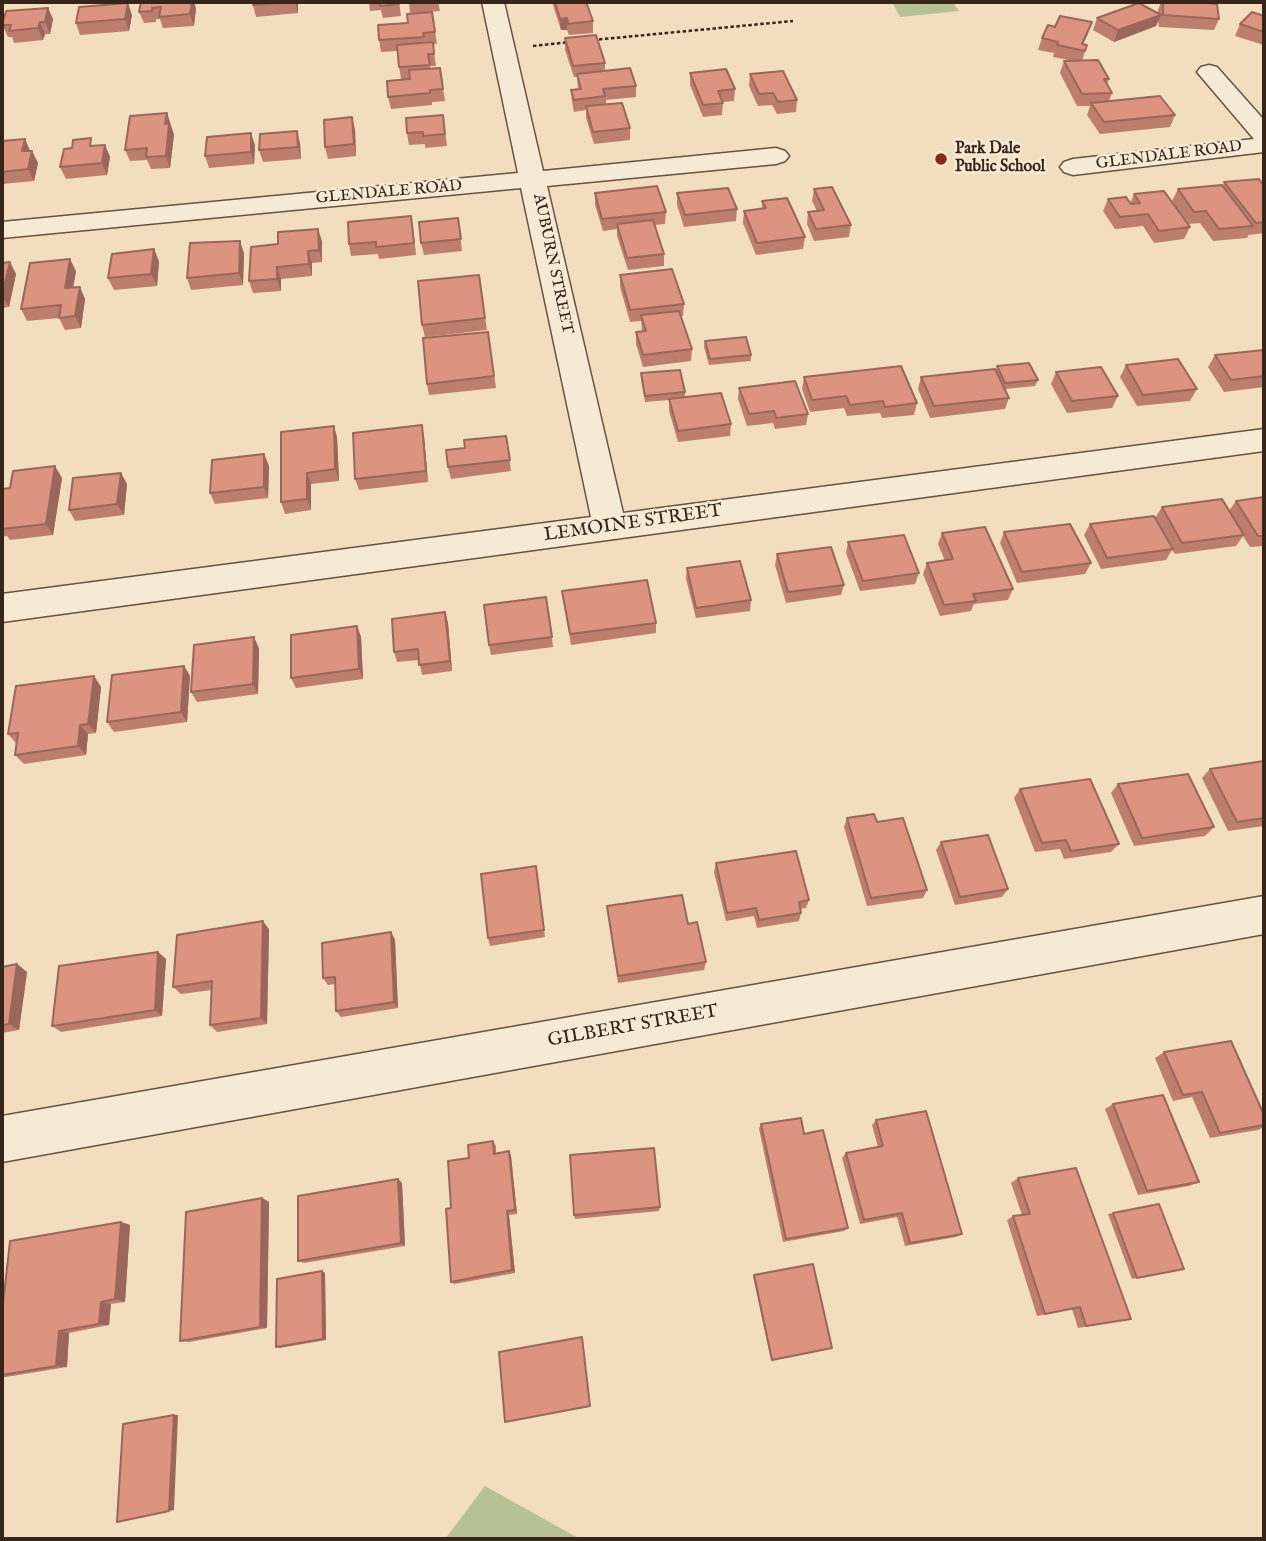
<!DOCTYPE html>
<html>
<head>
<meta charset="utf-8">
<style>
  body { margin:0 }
  #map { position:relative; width:1266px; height:1541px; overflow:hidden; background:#f2debe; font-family:"IM FELL English",serif }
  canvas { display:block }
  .frame { position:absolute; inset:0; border:4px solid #37251a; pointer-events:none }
</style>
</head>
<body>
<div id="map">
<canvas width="1266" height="1541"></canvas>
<div class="frame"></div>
</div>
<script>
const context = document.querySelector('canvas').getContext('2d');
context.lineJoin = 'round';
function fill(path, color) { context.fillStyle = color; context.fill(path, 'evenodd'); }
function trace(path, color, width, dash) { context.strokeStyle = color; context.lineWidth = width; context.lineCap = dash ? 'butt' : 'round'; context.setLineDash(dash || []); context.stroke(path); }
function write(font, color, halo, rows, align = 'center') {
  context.font = font + ' "IM FELL English",serif'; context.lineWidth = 5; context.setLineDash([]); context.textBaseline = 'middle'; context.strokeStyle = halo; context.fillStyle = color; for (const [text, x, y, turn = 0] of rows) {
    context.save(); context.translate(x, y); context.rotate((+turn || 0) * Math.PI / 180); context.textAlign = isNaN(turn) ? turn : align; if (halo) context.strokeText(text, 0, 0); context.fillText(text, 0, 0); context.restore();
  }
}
const green = new Path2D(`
  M892,2H946L953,3L959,11L900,17Z
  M485,1486L580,1539H445Z`);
const path = new Path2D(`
  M593,40L793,21
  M533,46L570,42`);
const minor = new Path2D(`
  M482,2H504L543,171L776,148L785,151L789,156L785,161L776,164L547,186L623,513L1264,429V451L2,622V594L591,517L521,188L2,238V222L518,173Z
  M1209,65L1217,67L1264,120V152L1073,175L1064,172L1060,167L1064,162L1073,159L1254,139L1197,72L1201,67Z
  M1264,896V934L2,1162V1116Z`);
const wall = new Path2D(`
  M141,2L196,8L194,26L163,28L160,19H156V22L144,23L139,12Z
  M298,2V13L256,17L253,5Z
  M369,2H399L401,16L383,18L381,10L370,11Z
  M409,2H438L440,11L410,13Z
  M552,2H586L593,21V33L569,35L567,30H561Z
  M1161,2H1198L1219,19L1214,30L1159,27L1158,21L1156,26L1114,42L1093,30L1097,18L1158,13V10Z
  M48,8L53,19L50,34H45L43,40L14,43L12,37H8L2,25Z
  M432,12L437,44H433L436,66H430L431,69L440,68L445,101L432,102V105L391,109L388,97L401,79L397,51L381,52L379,40L408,23Z
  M132,15L129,31L80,35L76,23Z
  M1264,16V45L1235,36L1240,24Z
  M1088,34L1083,44L1087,45L1082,61L1109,79L1107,84L1112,93L1109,101L1175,115L1170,127L1100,134L1087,115L1090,106H1077L1060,73L1064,61H1074L1053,57L1054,53L1038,50L1042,38Z
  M565,38L605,63V71L636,86V97L606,100V104L630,128V140L594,144L586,118V110L574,112L572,102L571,90L578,89L577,77H574L565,50Z
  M690,73L735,89L734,101L723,102L722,115L703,117L690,85Z
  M750,74L797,100L796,112L777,114L772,105L758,106L749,86Z
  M167,113L174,135L170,168L151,169L147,160L130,161L125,150Z
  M443,115L447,146L425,148V144L409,145L407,133Z
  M355,129L356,156L328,159L325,147Z
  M25,139L30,151H32L38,163L34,181L2,184V141Z
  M300,143L301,159L263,162L259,150Z
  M105,145L110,157L107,175L66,179L60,167L94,146Z
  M255,145L254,164L209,168L205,156Z
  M1224,182L1264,186V233L1249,235V234L1247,238L1213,241L1200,223L1188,224L1172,201L1178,189L1223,186Z
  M814,189L851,225L849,237L814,241L807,224L808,212L817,211L812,201Z
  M595,193L666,212L665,224L654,225L664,254V266L628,270L617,236V229L603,231L595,205Z
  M677,193L737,209L736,221L684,227L677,205Z
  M1134,194L1190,227L1184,239L1154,243L1143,226L1115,229L1103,211L1108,199L1130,204Z
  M762,201L805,237L803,249L756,255L743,223L744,211L762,209Z
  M411,216L416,255L379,259L378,254L351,256L349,244Z
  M458,218L462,251L424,255L421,243Z
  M322,241V262L312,263V276L281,279V291L253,293L249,281Z
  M244,253L243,285L191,290L187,278Z
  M159,261L157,286L114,290L108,278Z
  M10,262L16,274L9,307L2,308V263Z
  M76,271L73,287L85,299L81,328L65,330L59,318L27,321L21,309Z
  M479,275L487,330L425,337L422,325Z
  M620,275L684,304L683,316H681L692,349L691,361L643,367L636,344V332L642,331L641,321L630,322L620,287Z
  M488,332L496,388L429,395L427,384Z
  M705,341L751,355V361L709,365L704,347Z
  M1264,350V387L1224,392L1208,367L1215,355Z
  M1126,365L1197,389L1190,401L1137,406L1120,377Z
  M997,366L1038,380L1035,386L1005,389L1009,398L1005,409L930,418L918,389L921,377L996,371Z
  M1056,372L1118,396L1112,408L1067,413L1051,384Z
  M641,373L685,392V397L731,424L730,436L678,442L669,411V400L645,402L641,379Z
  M804,377L917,403L914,415L882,418L880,413L847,416L844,408L810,412L802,389Z
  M739,388L808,414L806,425L775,429L773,423L747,426L738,399Z
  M422,425L424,436L428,482L359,490L355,479Z
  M506,436L511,471L451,479L448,467L465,448Z
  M337,437L339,481L311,484V510L285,514L281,502Z
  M264,454L269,466L268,498L215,504L210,493Z
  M62,478L53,535L10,540L7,536L2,537V489Z
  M127,484L124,515L75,521L69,510Z
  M1264,497V546L1250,547L1243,536L1236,546L1175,554L1172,550L1166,560L1101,569L1084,535L1090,524L1155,518L1162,507L1229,511L1236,501Z
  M1004,532L1091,563L1085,574L1017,583L1000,543Z
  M942,533L1013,589L1008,600L974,604L971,611L940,616L923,574L927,563L945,561L938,544Z
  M848,542L919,573L915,584L860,591L846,553Z
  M777,554L844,585L841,595L786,603L775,565Z
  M687,568L751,600L750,611L696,618L686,579Z
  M562,591L656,623V633L571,645Z
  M445,612L448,623L452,671L422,675L419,660L397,662L394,652Z
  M357,626L361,637L363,679L296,688L291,678Z
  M552,637L553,647L491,655L489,645Z
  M259,648L258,694L197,702L191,692Z
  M184,666L190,676L187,722L114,732L107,722Z
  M94,676L101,687L96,733L88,734L86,755L24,764L15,755L16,743L8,734Z
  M1264,761V826L1228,831L1202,778L1210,769Z
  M1118,784L1214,827L1205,836L1134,846L1111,793Z
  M1020,789L1119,844L1111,852L1064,859L1060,849L1035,852L1014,798Z
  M847,818L877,822L927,890L923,898L867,906L844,827Z
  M941,842L1008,889L1002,897L955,905L936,850Z
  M716,863L809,900L806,908L800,909L801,913L799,921L757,928L754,916L726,921L714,872Z
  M537,874L545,937L490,946L488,938Z
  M607,906L688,924L706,962L704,970L618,983Z
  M269,929L267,1024L217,1032L210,1025L212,990L181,994L173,987Z
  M391,932L395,940L398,1008L341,1017L336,1011L335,984L328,985L323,978Z
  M158,952L166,959L162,1016L61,1032L52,1026Z
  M17,964L27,972L19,1030L2,1033V967Z
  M1164,1052L1264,1115V1127L1258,1130L1210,1138L1192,1097L1173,1101L1155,1058Z
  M1113,1104L1199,1182L1189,1186L1138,1195L1105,1109Z
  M876,1120L962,1234L956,1237L905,1246L897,1217L860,1224L842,1158L846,1153L878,1147L872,1125Z
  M761,1124L804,1134L848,1228L844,1231L783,1242L759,1129Z
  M493,1141L496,1146V1153L509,1151L511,1156L517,1214L509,1215L515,1273L454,1284L451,1282V1208L469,1158Z
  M1018,1178L1131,1319L1078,1328L1072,1309L1037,1316L1007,1220L1013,1216L1022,1215L1011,1183Z
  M402,1183L405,1246L304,1263L298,1261Z
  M262,1198L269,1202L267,1328L189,1342L180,1341Z
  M660,1207L659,1211L575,1219L574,1215Z
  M1113,1213L1179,1270L1132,1279L1108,1214Z
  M121,1222L130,1225L125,1302L111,1304L109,1325L69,1333L67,1367L6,1377H2V1313Z
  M322,1271L325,1273L326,1340L280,1348L276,1347Z
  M754,1275L832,1348L771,1360L753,1276Z`);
const shadedWall = new Path2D(`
  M192,2H194L196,8L194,26L190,14Z
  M295,2H298V13Z
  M128,3L132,15L129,31L125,19Z
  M48,8L53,19L50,34L45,22Z
  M1161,15L1156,26L1114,42L1118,30Z
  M567,18V30H561L560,19Z
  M40,22L45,34L43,40L38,28Z
  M167,113L174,135L170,168L166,156L165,124Z
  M352,117L355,129L356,156L354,144Z
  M297,131L300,143L301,159L298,147Z
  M251,133L255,145L254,164L251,152Z
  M25,139L30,151H22Z
  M105,145L110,157L107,175L102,163Z
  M32,151L38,163L34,181L28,169Z
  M411,216L413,228L416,255L414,243Z
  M318,229L322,241V262L319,250Z
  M240,241L244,253L243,285L239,273Z
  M154,249L159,261L157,286L151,274Z
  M308,251L312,263V276L309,264Z
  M70,259L76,271L71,300L65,288Z
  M10,262L16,274L9,307L2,295Z
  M277,267L281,279V291L277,279Z
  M80,287L85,299L81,328L75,316Z
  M422,425L424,436L428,482L426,471Z
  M334,426L337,437L339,481L335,469Z
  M264,454L269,466L268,498L264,487Z
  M55,466L62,478L53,535L46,524Z
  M121,473L127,484L124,515L117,504Z
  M307,473L311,484V510L307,499Z
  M445,612L448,623L452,671L450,661Z
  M357,626L361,637L363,679L359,669Z
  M254,637L259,648L258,694L253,684Z
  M184,666L190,676L187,722L181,712Z
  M94,676L101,687L96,733L88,724Z
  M80,725L88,734L86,755L78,746Z
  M263,921L269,929L267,1024L261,1018Z
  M391,932L395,940L398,1008L394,1002Z
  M158,952L166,959L162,1016L155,1010Z
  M17,964L27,972L19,1030L9,1024Z
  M509,1151L511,1156L517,1214L515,1210Z
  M398,1179L402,1183L405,1246L401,1243Z
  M262,1198L269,1202L267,1328L260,1327Z
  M507,1211L509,1215L515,1273L512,1270Z
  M121,1222L130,1225L125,1302L115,1299Z
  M322,1271L325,1273L326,1340L323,1339Z
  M101,1302L111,1304L109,1325L99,1324Z
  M59,1331L69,1333L67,1367L56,1366Z
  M174,1415H178L174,1510L169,1511Z`);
const building = new Path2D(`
  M141,2H192L190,14L159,17L161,7L152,8V11L139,12Z
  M253,2H292L253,5Z
  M380,2H399V4L380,6Z
  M555,2H586L593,21L568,24L567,18L560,19Z
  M1163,2H1198L1217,4L1219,19L1163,15Z
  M128,3L125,19L76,23L79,7Z
  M1139,3L1161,15L1118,30L1097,18Z
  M48,8L45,22H40L38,28L9,31L11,25H2L6,11Z
  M432,12L435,32L423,33L424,37L379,40L378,25L408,23L407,14Z
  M1252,12L1264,16V32L1240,24Z
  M1060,16L1092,22L1082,44L1087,45L1085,51L1057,45L1058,42L1042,38L1048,25L1055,27Z
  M596,35L605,63L573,66L565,38Z
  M433,42L434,54H428L430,65L399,67L397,45Z
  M1098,60L1109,79H1104L1112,93L1082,94L1064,61Z
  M440,68L443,89L430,90V93L388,97L387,81L410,79L409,70Z
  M630,68L636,86L603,89L605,96L574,100L571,90L581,89L577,74Z
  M726,69L735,89L718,91L723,103L703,105L690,73Z
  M783,71L797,100L778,102L773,93L759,94L750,74Z
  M1160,96L1175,115L1104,122L1091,103Z
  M622,103L630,128L593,132L586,106Z
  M167,113L165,124L169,123L166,156L146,157L147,148L125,150L130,116Z
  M443,115L445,134L423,136V132L407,133L406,118Z
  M352,117L354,144L325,147L324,120Z
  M297,131L298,147L259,150L260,134Z
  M251,133V152L205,156L207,137Z
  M91,138L90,146L105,145L102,163L60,167L64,149L72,148L73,140Z
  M25,139L22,151H32L28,169L2,172V141Z
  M1259,179L1264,186V222L1256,223L1224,182Z
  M1222,185L1253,226L1219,229L1206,211L1194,212L1178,189Z
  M657,186L666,212L602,219L595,193Z
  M832,187L851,225L816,229L808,212L824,210L814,189Z
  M728,188L737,209L685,215L677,193Z
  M1164,191L1190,227L1159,231L1148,214L1120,217L1108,199L1126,197L1131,204L1140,203L1134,194Z
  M787,198L805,237L757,243L744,211L766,208L762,201Z
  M411,216L414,243L376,247V242L349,244L348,222Z
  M458,218L461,239L421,243L419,222Z
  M653,220L664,254L627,258L617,224Z
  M318,229L319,250L308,251L309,264L277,267V279L249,281L251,247L278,244V232Z
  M240,241L239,273L187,278L190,243Z
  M154,249L151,274L108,278L112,254Z
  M70,259L65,288L80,287L75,316L59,318L61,305L21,309L30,263Z
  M10,262L2,295V263Z
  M672,269L684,304L630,310L620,275Z
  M479,275L485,318L422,325L418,281Z
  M679,311L692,349L643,355L636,332L646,331L641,315Z
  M488,332L494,376L427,384L423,338Z
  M746,337L751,355L710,359L705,341Z
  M1264,350V376L1231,380L1215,355Z
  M1178,359L1197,389L1143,395L1126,365Z
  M1029,363L1038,380L1005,383L997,366Z
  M901,366L917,403L885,407L883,401L850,405L846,396L812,400L804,377Z
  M1101,367L1118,396L1072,401L1056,372Z
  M995,369L1009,398L934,406L921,377Z
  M680,370L685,392L645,396L641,373Z
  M795,381L808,414L776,418L774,411L749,414L739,388Z
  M721,393L731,424L678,431L669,399Z
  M422,425L426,471L355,479L353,433Z
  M334,426L335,469L307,473V499L281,502V432Z
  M506,436L510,460L448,467L446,450L465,448L464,440Z
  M264,454V487L210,493L212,460Z
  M55,466L46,524L2,529V489L10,488L13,471Z
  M121,473L117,504L69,510L73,478Z
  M1264,497V536H1258L1236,501Z
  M1222,499L1244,535L1182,543L1162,507Z
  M1154,516L1173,549L1107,558L1090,524Z
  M1070,524L1091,563L1022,572L1004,532Z
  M985,527L1013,589L973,594L976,601L944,605L927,563L953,559L942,533Z
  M904,535L919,573L863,581L848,542Z
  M831,547L844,585L788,592L777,554Z
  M740,561L751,600L696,608L687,568Z
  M647,580L656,623L570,634L562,591Z
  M546,597L552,637L489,645L484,605Z
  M445,612L450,661L419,665L418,649L394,652L392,619Z
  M357,626L359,669L291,678V635Z
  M254,637L253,684L191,692L194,645Z
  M184,666L181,712L107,722L112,675Z
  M94,676L88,724L80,725L78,746L15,755L18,733L8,734L16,686Z
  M1264,761V818L1237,822L1210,769Z
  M1188,774L1214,827L1142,838L1118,784Z
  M1090,779L1119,844L1071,851L1066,840L1042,843L1020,789Z
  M874,814L877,822L903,818L927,890L871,898L847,818Z
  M988,835L1008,889L960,897L941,842Z
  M796,851L809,900L799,902L801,913L759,920L756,908L727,913L716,863Z
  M536,866L544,930L488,938L481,874Z
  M682,895L688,924L697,922L706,962L618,976L607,906Z
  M263,921L261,1018L210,1025L212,981L173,987L177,935Z
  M391,932L394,1002L336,1011L335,977L323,978L322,943Z
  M158,952L155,1010L52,1026L59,966Z
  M17,964L9,1024L2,1025V967Z
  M1231,1041L1264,1115V1125L1220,1133L1202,1092L1183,1095L1164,1052Z
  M1163,1095L1199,1182L1147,1191L1113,1104Z
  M926,1111L962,1234L910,1243L902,1213L864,1220L846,1153L883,1146L876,1120Z
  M801,1118L804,1134L823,1130L848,1228L786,1239L761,1124Z
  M493,1141L494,1154L509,1151L515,1210L507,1211L512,1270L451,1282L446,1209L451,1208L448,1161L469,1158L468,1145Z
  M654,1148L660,1207L574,1215L570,1155Z
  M1076,1168L1131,1319L1086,1326L1080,1307L1045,1314L1013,1216L1030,1214L1018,1178Z
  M398,1179L401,1243L298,1261V1196Z
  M262,1198L260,1327L180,1341L186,1212Z
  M1159,1204L1184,1269L1137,1278L1113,1213Z
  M121,1222L115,1299L101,1302L99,1324L59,1331L56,1366L2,1375V1313L10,1241Z
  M813,1264L832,1348L772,1360L754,1275Z
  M322,1271L323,1339L276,1347L277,1279Z
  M582,1337L590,1406L505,1422L499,1352Z
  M174,1415L169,1511L117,1522L123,1424Z`);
const markers = [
  [941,159,7,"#8f2418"]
];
const farPoinames = [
  ["Park Dale",955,150],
  ["Public School",955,168]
];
const farStreetnames = [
  ["GLENDALE ROAD",1169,156,-7],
  ["GLENDALE ROAD",389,193,-5],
  ["AUBURN STREET",552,264,78]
];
const streetNames = [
  ["LEMOINE STREET",633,524,-8],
  ["GILBERT STREET",633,1027,-10]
];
fill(green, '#b7c294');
trace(minor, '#665343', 3);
trace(path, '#37251a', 2.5, [3.5, 2.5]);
fill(minor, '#f7ead5');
fill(wall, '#bd7e6e');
fill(shadedWall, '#9a675a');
fill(building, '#dc9380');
trace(building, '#9a675a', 2);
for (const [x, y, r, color] of markers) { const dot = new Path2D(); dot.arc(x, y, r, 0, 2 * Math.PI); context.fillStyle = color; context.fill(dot); trace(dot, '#f7ead5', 2.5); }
write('bold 16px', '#37251a', '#f7ead5', farPoinames, 'left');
write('16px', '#37251a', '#f7ead5', farStreetnames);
write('19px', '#37251a', '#f7ead5', streetNames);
</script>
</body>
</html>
